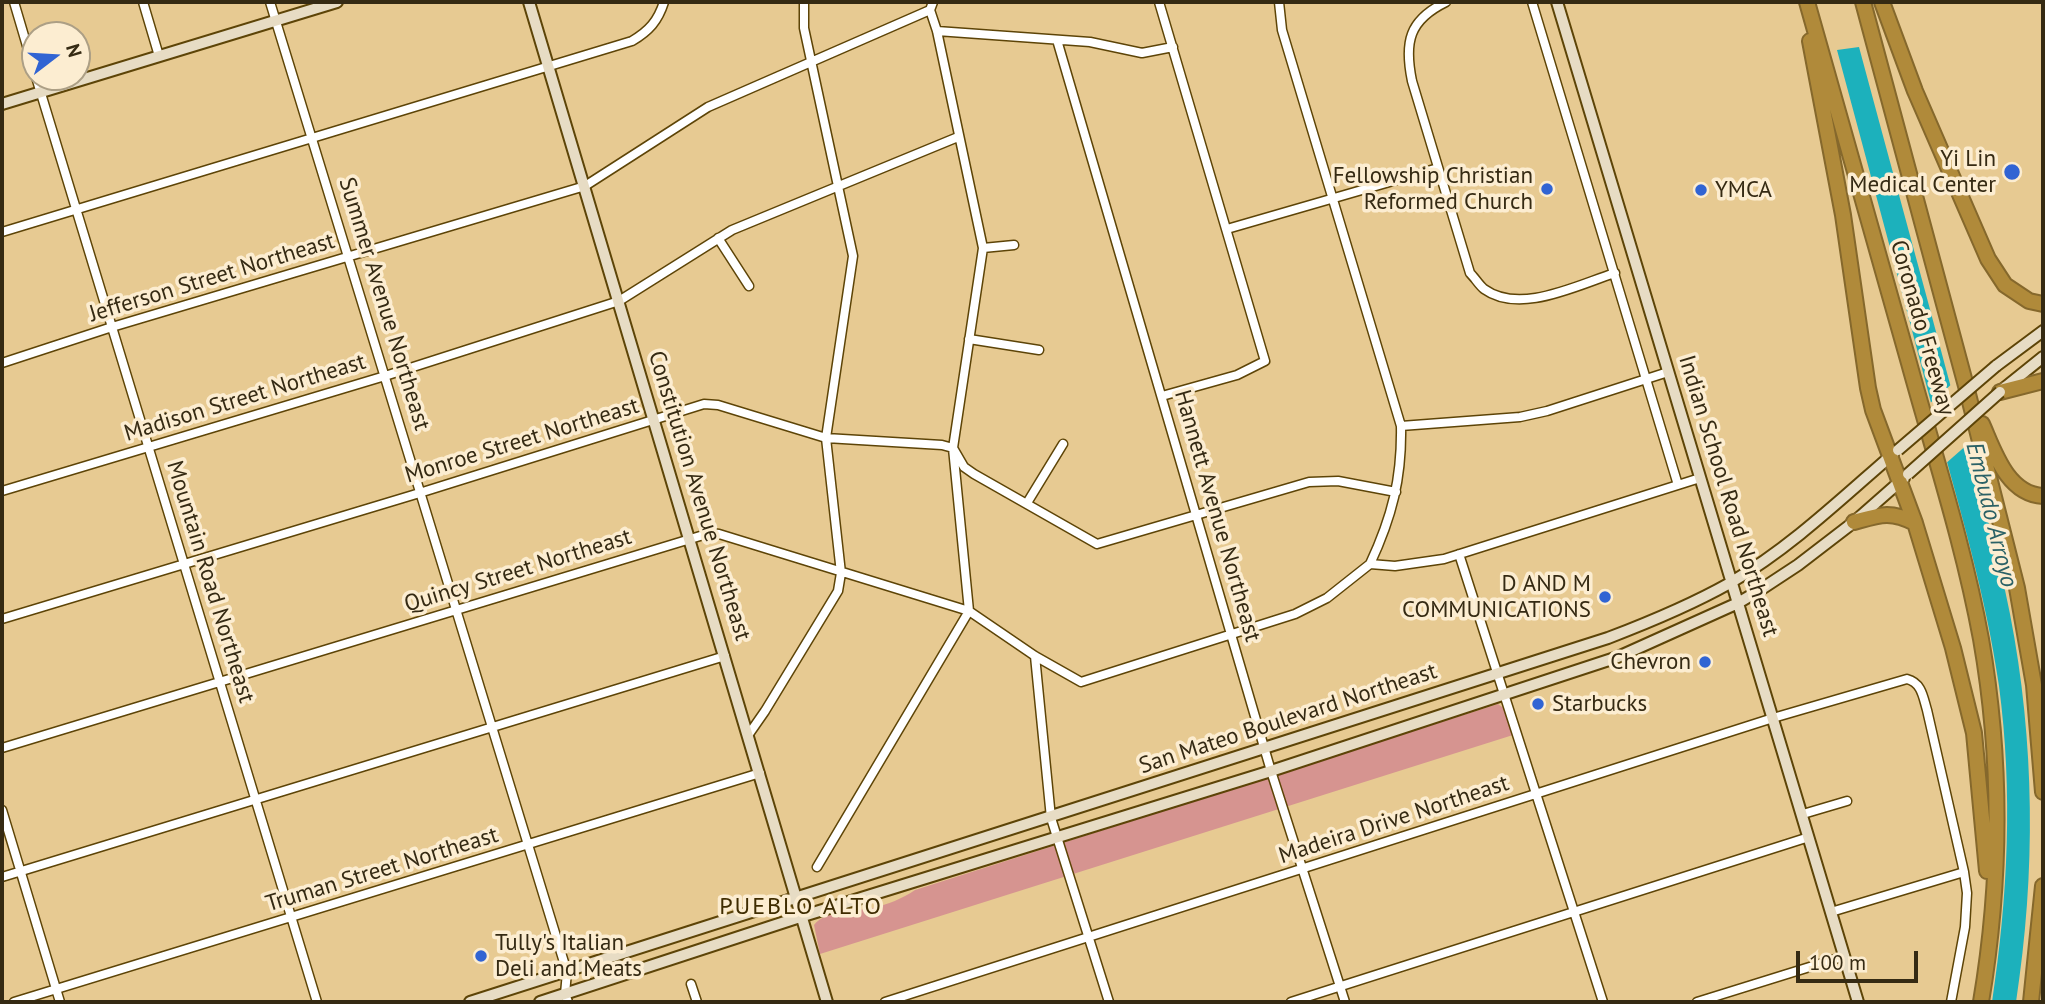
<!DOCTYPE html>
<html>
<head>
<meta charset="utf-8">
<style>
  body { margin:0 }
  #map { position:relative; width:2045px; height:1004px; overflow:hidden; background:#e7ca92; font-family:"PT Sans",sans-serif }
  canvas { display:block }
  .frame { position:absolute; inset:0; border:4px solid #352a13; pointer-events:none }
  .north { position:absolute; left:21px; top:21px; width:70px; height:70px; box-sizing:border-box; background:#fcedd1; border:2px solid #ac9f85; border-radius:50%; rotate:73deg; font-size:19px; font-weight:700; line-height:28px; text-align:center; color:#352a13 }
  .north::after { content:''; display:block; margin:auto; width:24px; height:32px; background:#3164d3; clip-path:polygon(50% 0,100% 100%,50% 72%,0 100%) }
  .scale { position:absolute; left:1796px; top:951px; width:122px; height:32px; box-sizing:border-box; border:4px solid #352a13; border-top:0; padding-left:9px; font-size:21px; line-height:24px; white-space:nowrap; color:#352a13; -webkit-text-stroke:5px #fcedd1; paint-order:stroke }
</style>
</head>
<body>
<div id="map">
<canvas width="2045" height="1004"></canvas>
<div class="frame"></div>
<div class="north">N</div>
<div class="scale">100 m</div>
</div>
<script>
const context = document.querySelector('canvas').getContext('2d');
context.lineJoin = 'round';
function fill(path, color) { context.fillStyle = color; context.fill(path, 'evenodd'); }
function trace(path, color, width, dash) { context.strokeStyle = color; context.lineWidth = width; context.lineCap = dash ? 'butt' : 'round'; context.setLineDash(dash || []); context.stroke(path); }
function write(font, color, halo, rows, align = 'center') {
  context.font = font + ' "PT Sans",sans-serif'; context.lineWidth = 7; context.setLineDash([]); context.textBaseline = 'middle'; context.strokeStyle = halo; context.fillStyle = color; for (const [text, x, y, turn = 0] of rows) {
    context.save(); context.translate(x, y); context.rotate((+turn || 0) * Math.PI / 180); context.textAlign = isNaN(turn) ? turn : align; if (halo) context.strokeText(text, 0, 0); context.fillText(text, 0, 0); context.restore();
  }
}
const green = new Path2D(`
  M1498,704L1505,709L1513,735L820,954L814,925C826,910 855,911 873,908C888,904 902,899 915,890Z`);
const water = new Path2D(`
  M1859,47C1889,159 1920,271 1950,384C1970,460 1995,536 2010,614C2035,742 2036,873 2016,1002H1992C2008,897 2013,791 1999,686C1986,595 1959,507 1935,418C1903,295 1870,173 1837,50Z`);
const pier = new Path2D(`
  M1953,383L1969,443L1944,465L1928,405Z`);
const street = new Path2D(`
  M14,2L35,73
  M143,2L159,56
  M270,2L567,972L565,994L568,1002
  M1159,2L1265,361L1237,375L1162,396
  M1279,2L1282,30L1401,426C1402,478 1392,517 1370,564
  M1446,2C1409,20 1404,42 1412,81L1470,273C1475,278 1479,285 1484,289C1520,315 1577,285 1615,273
  M1532,2L1678,485
  M937,31L1090,42L1142,53L1173,47
  M1057,40L1271,771L1345,1002
  M36,77L317,1002
  M1227,229L1438,168
  M2,232L632,41C649,31 658,21 664,2
  M718,238L749,286
  M983,248L1014,245
  M969,339L1039,350
  M2,363L112,327L585,186L708,107L930,10
  M1401,426L1520,417L1547,411L1668,372
  M2,491L385,376L619,301L732,230L958,137
  M1027,503L1063,444
  M1459,554L1603,1002
  M2,619L413,495L704,404L718,405L826,438L942,445L953,448L964,467L974,474L1097,544L1309,482L1338,481L1396,492
  M1035,656L1051,818L1109,1002
  M749,734L765,711L838,591L841,573L826,438L853,256L804,28V2
  M2,748L710,533L719,534L969,611L1035,656L1081,682L1295,614L1327,598L1370,564L1395,566L1444,559L1700,478
  M2,810L60,1002
  M1803,814L1847,801
  M817,867L969,611L953,448L983,248L937,31L930,10L933,2
  M2,877L725,656
  M1831,912L1964,872
  M691,984L697,1002
  M14,1002L760,773
  M885,1002L1773,718L1907,679C1922,683 1923,697 1927,710L1964,872L1967,893L1965,927L1951,1002
  M1291,1002L1809,837
  M1697,1002L1845,956`);
const secondary = new Path2D(`
  M529,2L827,1002
  M1557,2L1858,1002
  M2,104L337,2
  M1996,366L2043,331
  M2002,390L2043,357
  M470,1002L1608,638C1650,622 1691,605 1730,583C1790,548 1841,499 1893,454
  M540,1002L800,917L1271,771L1618,657L1738,603L1760,590L1798,565L1854,522L1904,478`);
const highway = new Path2D(`
  M1807,2C1841,122 1875,243 1909,363C1934,454 1964,546 1981,639C2002,759 2001,883 1981,1002
  M1863,2L1966,386L2017,588L2034,685L2043,792
  M1882,2L1915,91L1988,259L2005,285L2029,301L2043,304
  M1810,41L1843,215L1868,388L1873,410L1915,523
  M2000,392L2043,381
  M1982,424C1994,451 2007,494 2043,496
  M1854,522C1879,515 1890,510 1915,523L1953,648L1974,733L1987,871
  M2031,1002L2043,886`);
const secondaryBridge = new Path2D(`
  M1898,450L1996,366
  M1908,474L2000,392`);
const markers = [
  [2012,172,9,"#3164d3"],
  [1547,189,7,"#3164d3"],
  [1701,190,7,"#3164d3"],
  [1605,597,7,"#3164d3"],
  [1705,662,7,"#3164d3"],
  [1538,704,7,"#3164d3"],
  [481,956,7,"#3164d3"]
];
const poiNames = [
  ["Yi Lin",1996,159],
  ["Medical Center",1996,185],
  ["Fellowship Christian",1533,176],
  ["Reformed Church",1533,202],
  ["YMCA",1715,190,"left"],
  ["D AND M",1591,584],
  ["COMMUNICATIONS",1591,610],
  ["Chevron",1691,662],
  ["Starbucks",1552,704,"left"],
  ["Tully's Italian",495,943,"left"],
  ["Deli and Meats",495,969,"left"]
];
const streetNames = [
  ["Jefferson Street Northeast",212,278,-17],
  ["Summer Avenue Northeast",384,304,73],
  ["Coronado Freeway",1922,328,74],
  ["Madison Street Northeast",245,398,-17],
  ["Monroe Street Northeast",522,441,-17],
  ["Constitution Avenue Northeast",699,496,73],
  ["Indian School Road Northeast",1728,496,73],
  ["Hannett Avenue Northeast",1217,516,74],
  ["Quincy Street Northeast",518,571,-17],
  ["Mountain Road Northeast",210,582,73],
  ["San Mateo Boulevard Northeast",1288,719,-18],
  ["Madeira Drive Northeast",1394,820,-18],
  ["Truman Street Northeast",382,870,-17]
];
const waterNames = [
  ["Embudo Arroyo",1991,515,76]
];
const neighbourhoodNames = [
  ["PUEBLO ALTO",801,907]
];
fill(green, '#d69490');
fill(water, '#1cb1bc');
fill(pier, '#e7ca92');
trace(street, '#5d4407', 11);
trace(secondary, '#5d4407', 14);
trace(highway, '#85682c', 18);
trace(street, '#fff', 8);
trace(secondary, '#e7dcc4', 10);
trace(highway, '#b08a3a', 14);
trace(secondaryBridge, '#5d4407', 14, []);
trace(secondaryBridge, '#e7dcc4', 10);
for (const [x, y, r, color] of markers) { const dot = new Path2D(); dot.arc(x, y, r, 0, 2 * Math.PI); context.fillStyle = color; context.fill(dot); trace(dot, '#fcedd1', 2.5); }
write('23px', '#352a13', '#fcedd1', poiNames, 'right');
write('23px', '#352a13', '#fcedd1', streetNames);
write('italic 24px', '#2b6166', '#fcedd1', waterNames);
context.letterSpacing = '2px';
write('24px', '#3f2c00', '#fcedd1', neighbourhoodNames);
context.letterSpacing = '0px';
</script>
</body>
</html>
